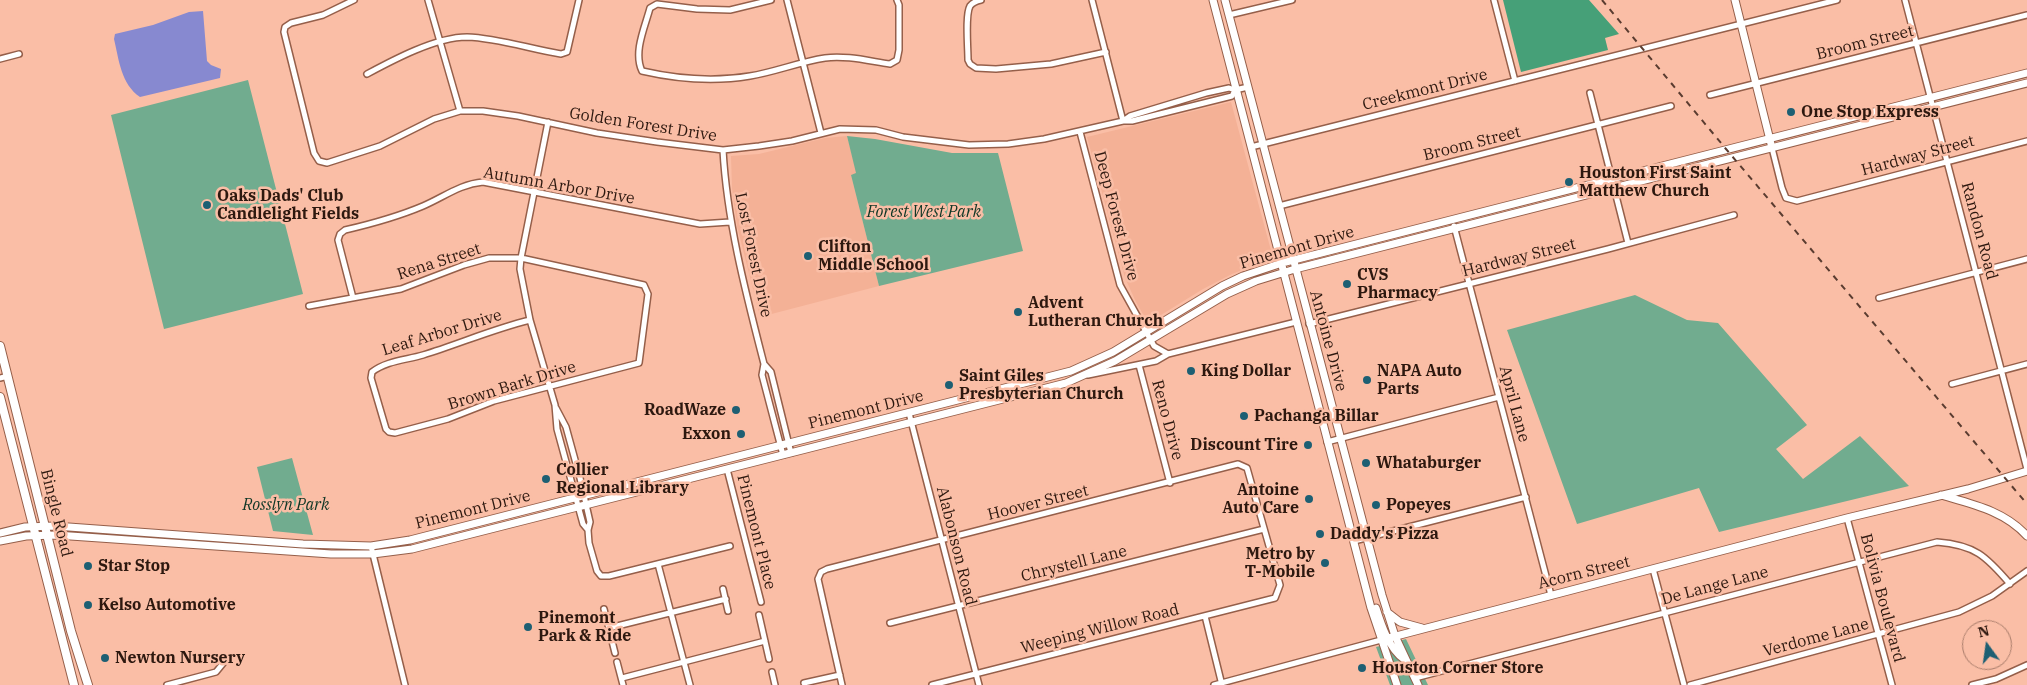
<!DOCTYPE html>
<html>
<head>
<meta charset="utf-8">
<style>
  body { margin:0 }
  #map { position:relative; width:2027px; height:685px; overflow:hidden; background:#fabea6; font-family:"IBM Plex Serif",serif }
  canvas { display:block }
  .north { position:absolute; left:1962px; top:620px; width:50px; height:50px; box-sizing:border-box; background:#fabea6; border:1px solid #a87c6a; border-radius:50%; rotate:346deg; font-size:14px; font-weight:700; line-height:20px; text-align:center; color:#2d180f }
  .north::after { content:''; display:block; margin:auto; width:18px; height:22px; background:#1d5f73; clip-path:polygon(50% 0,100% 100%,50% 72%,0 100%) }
</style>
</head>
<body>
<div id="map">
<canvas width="2027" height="685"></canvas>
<div class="north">N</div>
</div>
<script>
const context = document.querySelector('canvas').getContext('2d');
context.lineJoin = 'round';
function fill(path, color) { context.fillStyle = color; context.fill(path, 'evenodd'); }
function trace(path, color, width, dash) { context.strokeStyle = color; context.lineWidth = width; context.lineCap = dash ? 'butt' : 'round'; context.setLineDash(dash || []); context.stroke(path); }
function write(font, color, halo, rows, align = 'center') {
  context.font = font + ' "IBM Plex Serif",serif'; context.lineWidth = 5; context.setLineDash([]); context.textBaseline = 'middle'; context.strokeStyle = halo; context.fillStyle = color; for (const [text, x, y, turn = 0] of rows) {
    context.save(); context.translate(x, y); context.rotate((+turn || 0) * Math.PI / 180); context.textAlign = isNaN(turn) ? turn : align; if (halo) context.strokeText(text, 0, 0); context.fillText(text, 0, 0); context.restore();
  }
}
const built = new Path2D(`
  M1231,102L1273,258L1232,274L1203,289L1148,323L1136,302L1125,278L1087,137Z
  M847,136L857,174L851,175L879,286L760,317L737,226L732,188L731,156L759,154L825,138Z`);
const green = new Path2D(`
  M248,80L303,294L164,329L111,115Z
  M847,136L875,139L952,153H998L1023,251L879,286L851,175L856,173Z
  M1635,295L1687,320L1718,323L1807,425L1776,449L1803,479L1860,436L1909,486L1719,532L1699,488L1577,524L1507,330Z
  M292,458L313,535L273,531L257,467Z
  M1406,639L1428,685H1390L1376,647Z`);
const forest = new Path2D(`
  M1503,0H1589L1619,34L1605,38L1608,50L1521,72Z`);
const water = new Path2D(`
  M203,11L207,61L211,65L221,69L220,78L140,97C121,84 119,60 114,39L115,34L153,25L189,12Z`);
const street = new Path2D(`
  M354,0L323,15L291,23L285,27L284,32L314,153L319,161L327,163L380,146L434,119L460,111H483L518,116L597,133L657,142L723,150L759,146L792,141L840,129L876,130L903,137L969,145L1008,144L1044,139L1123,121H1132L1232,96L1235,90
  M428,0L460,111
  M771,0L730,10L697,9L657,4L650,8C645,27 633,52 642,71C677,79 714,82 750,76C775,72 799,62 825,58C845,55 869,61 890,64L897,60L899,50V5L897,0
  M787,0L821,133
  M981,0C976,1 973,2 970,6C965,15 968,47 968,60L970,64L976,68L996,69L1051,64L1106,52
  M1092,0L1123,121
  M1494,0L1515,81
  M1905,0L2027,469
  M1229,15L1292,0
  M0,59L19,54
  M367,74C393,60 436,37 467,37C498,38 530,49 561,54L567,52L579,0
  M1590,93L1628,243
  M1710,95L2027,15
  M1123,121L1130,116L1206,93L1229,88L1235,90L1248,87
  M548,122L521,258L520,269L530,320L555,405L557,429L583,524L588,530
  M1080,132L1120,285L1154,346L1168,354L1296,322
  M1251,147L1837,0
  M1772,148L1782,188L1786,198L1797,201L2027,141
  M723,150C727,222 746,294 764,364L771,372L791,453
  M1279,206L1671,106
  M1454,226L1551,595
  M353,298L338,240L340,234L345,230C371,224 397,217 423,206C444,197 460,184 483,182L700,224L730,222
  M1879,298L2027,259
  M309,306L401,289L464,265L489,258H521L644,285L648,294L639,363L494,401L448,419L395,433L389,432L386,429L371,378L372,372C386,361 406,360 423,355C459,344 493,329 530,320
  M1309,324L1608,249L1734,215
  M764,364L762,375L783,455
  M1139,365L1170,483
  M1088,375L1156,361L1168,354
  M0,378L8,376
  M1952,384L2027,364
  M556,408L566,427L580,478L590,522L588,530L589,543L597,571L601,576H609L730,546
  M909,413L979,685
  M1327,442L1499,397
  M727,469L761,602
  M1847,518L1892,685
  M1354,541L1526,497
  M371,546L405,685
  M658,564L690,685
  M1653,569L1684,685
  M723,589L728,611
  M604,609L615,653
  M759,615L769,659
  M1205,616L1222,685
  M890,623L1264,529
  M609,628L726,599
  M617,662L623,685
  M772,672L775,685
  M622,678L765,641
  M1415,678L1937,542C1975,545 1986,556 2010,584
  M804,683L840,675
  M167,685L216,672L225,661
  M842,685L818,579L821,572L827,569L1238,464L1247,468L1280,585L1275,598L932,685
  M1214,685L1381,640
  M1690,685L1959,612L1992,596L2027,571
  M1972,685L1996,679L2027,665`);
const secondary = new Path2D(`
  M1213,0L1371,608L1397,685
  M1225,0L1382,595L1395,636L1418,685
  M1735,0L1772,148
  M1941,495C1972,504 2005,511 2027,536
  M0,533L25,527L55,526L303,544L371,546L410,540L1071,371L1113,352L1222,286L1243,276L1282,263L2027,73
  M0,541L26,536L56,535L331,554H373L412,549L1066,383L1115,361L1227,294L1256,281L1295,269L2027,83
  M1376,608C1381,624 1389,649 1404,659
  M1387,612L1400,622L1422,628
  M1381,640L1847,518L1968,489L2027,471`);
const primary = new Path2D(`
  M0,346L71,631L88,685
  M0,397L74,685`);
const rail = new Path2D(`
  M1602,0L1726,149L2027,504`);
const markers = [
  [1791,112,5,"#1d5f73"],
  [1569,182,5,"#1d5f73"],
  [207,205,5,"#1d5f73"],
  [808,256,5,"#1d5f73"],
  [1347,284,5,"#1d5f73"],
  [1018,312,5,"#1d5f73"],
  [1191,371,5,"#1d5f73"],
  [1367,380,5,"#1d5f73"],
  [949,385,5,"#1d5f73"],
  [736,410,5,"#1d5f73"],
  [1244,416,5,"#1d5f73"],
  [741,434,5,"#1d5f73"],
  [1308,445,5,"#1d5f73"],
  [1366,463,5,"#1d5f73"],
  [546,479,5,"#1d5f73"],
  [1309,499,5,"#1d5f73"],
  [1376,505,5,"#1d5f73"],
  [1320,534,5,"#1d5f73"],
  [1325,563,5,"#1d5f73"],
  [88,566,5,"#1d5f73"],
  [88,605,5,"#1d5f73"],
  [528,627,5,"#1d5f73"],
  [105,658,5,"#1d5f73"],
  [1362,668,5,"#1d5f73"]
];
const streetNames = [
  ["Broom Street",1865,43,-14],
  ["Creekmont Drive",1425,90,-14],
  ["Golden Forest Drive",643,125,9],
  ["Broom Street",1472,144,-14],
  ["Hardway Street",1918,156,-15],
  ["Autumn Arbor Drive",559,186,10],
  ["Deep Forest Drive",1116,216,75],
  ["Randon Road",1979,231,75],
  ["Pinemont Drive",1297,248,-16],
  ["Lost Forest Drive",753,255,78],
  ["Hardway Street",1519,258,-14],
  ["Rena Street",439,262,-18],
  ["Leaf Arbor Drive",442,333,-17],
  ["Antoine Drive",1328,341,75],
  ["Brown Bark Drive",512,386,-17],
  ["April Lane",1514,404,75],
  ["Pinemont Drive",866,410,-14],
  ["Reno Drive",1167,420,75],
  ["Hoover Street",1038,503,-14],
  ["Pinemont Drive",473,510,-14],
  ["Bingle Road",56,513,76],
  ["Pinemont Place",756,532,76],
  ["Alabonson Road",956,546,76],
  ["Chrystell Lane",1074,564,-14],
  ["Acorn Street",1584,573,-14],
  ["De Lange Lane",1715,586,-15],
  ["Bolivia Boulevard",1882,598,75],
  ["Weeping Willow Road",1100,629,-14],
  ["Verdome Lane",1816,638,-15]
];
const poiNames = [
  ["One Stop Express",1801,112],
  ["Houston First Saint",1579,173],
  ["Matthew Church",1579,191],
  ["Oaks Dads' Club",217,196],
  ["Candlelight Fields",217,214],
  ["Clifton",818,247],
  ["Middle School",818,265],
  ["CVS",1357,275],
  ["Pharmacy",1357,293],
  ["Advent",1028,303],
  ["Lutheran Church",1028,321],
  ["King Dollar",1201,371],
  ["NAPA Auto",1377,371],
  ["Parts",1377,389],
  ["Saint Giles",959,376],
  ["Presbyterian Church",959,394],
  ["RoadWaze",726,410,"right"],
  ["Pachanga Billar",1254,416],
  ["Exxon",731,434,"right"],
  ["Discount Tire",1298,445,"right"],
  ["Whataburger",1376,463],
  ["Collier",556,470],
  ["Regional Library",556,488],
  ["Antoine",1299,490,"right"],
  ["Auto Care",1299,508,"right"],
  ["Popeyes",1386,505],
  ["Daddy's Pizza",1330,534],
  ["Metro by",1315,554,"right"],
  ["T-Mobile",1315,572,"right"],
  ["Star Stop",98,566],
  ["Kelso Automotive",98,605],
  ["Pinemont",538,618],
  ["Park & Ride",538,636],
  ["Newton Nursery",115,658],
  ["Houston Corner Store",1372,668]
];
const parkNames = [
  ["Forest West Park",924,212],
  ["Rosslyn Park",286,505]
];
fill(built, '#f4b196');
fill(green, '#71ac8f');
fill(forest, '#46a078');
fill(water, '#8789d0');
trace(street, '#955f4a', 8);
trace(secondary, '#955f4a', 9);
trace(primary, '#955f4a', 10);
trace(street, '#fff', 5);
trace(secondary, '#fff', 7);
trace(primary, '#fff', 8);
trace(rail, '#5a3c30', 2, [6, 6]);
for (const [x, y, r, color] of markers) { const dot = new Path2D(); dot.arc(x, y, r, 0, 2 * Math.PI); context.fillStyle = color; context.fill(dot); trace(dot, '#fabea6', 2); }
write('16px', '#2d180f', '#fabea6', streetNames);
write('bold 16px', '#2d180f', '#fabea6', poiNames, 'left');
write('italic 16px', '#0e3625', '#fabea6', parkNames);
</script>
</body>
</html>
